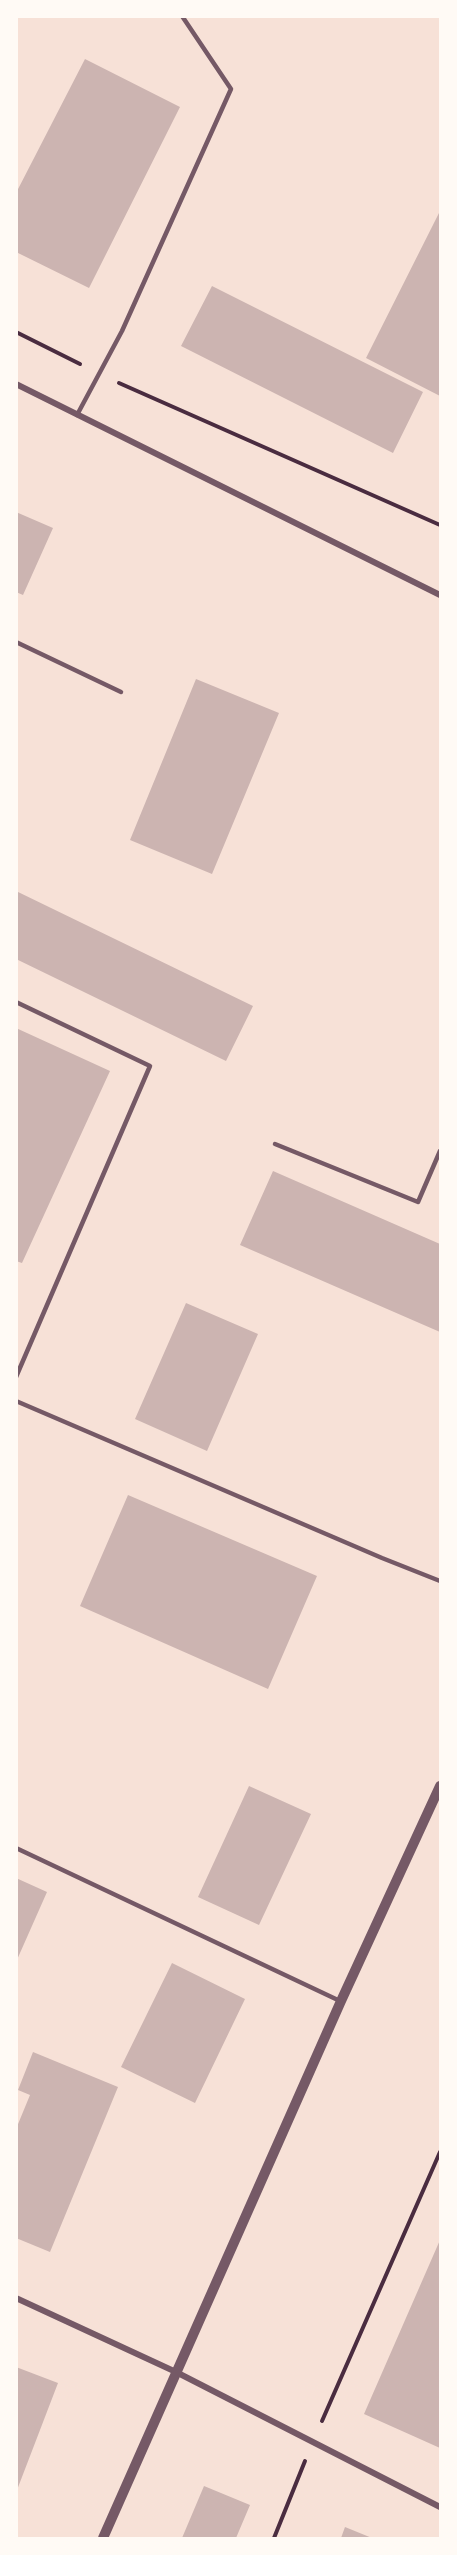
<!DOCTYPE html>
<html>
<head>
<meta charset="utf-8">
<style>
  body { margin:0 }
  #map { position:relative; width:457px; height:2555px; overflow:hidden; background:#f7e1d7; font-family:"Work Sans",sans-serif }
  canvas { display:block }
  .frame { position:absolute; inset:0; border:18px solid #fffaf5; pointer-events:none }
</style>
</head>
<body>
<div id="map">
<canvas width="457" height="2555"></canvas>
<div class="frame"></div>
</div>
<script>
const context = document.querySelector('canvas').getContext('2d');
context.lineJoin = 'round';
function fill(path, color) { context.fillStyle = color; context.fill(path, 'evenodd'); }
function trace(path, color, width, dash) { context.strokeStyle = color; context.lineWidth = width; context.lineCap = dash ? 'butt' : 'round'; context.setLineDash(dash || []); context.stroke(path); }
const building = new Path2D(`
  M85,59L180,107L89,288L16,252V193Z
  M440,211V396L366,358Z
  M212,286L423,392L393,453L181,346Z
  M16,512L53,528L23,595L16,592Z
  M196,679L279,713L212,874L130,840Z
  M16,891L253,1006L226,1061L16,959Z
  M16,1028L110,1071L22,1263L16,1261Z
  M273,1171L440,1244V1332L240,1245Z
  M186,1303L258,1334L207,1451L135,1419Z
  M128,1495L317,1576L268,1689L80,1606Z
  M249,1786L311,1814L259,1925L198,1897Z
  M16,1878L47,1892L16,1962Z
  M172,1963L245,1999L195,2103L121,2067Z
  M33,2052L118,2087L50,2252L16,2238V2129L30,2095L18,2090Z
  M440,2240V2448L364,2414Z
  M16,2367L58,2383L17,2490H16Z
  M204,2486L250,2505L236,2538H182Z
  M345,2527L372,2538H341Z`);
const path = new Path2D(`
  M16,332L80,364
  M119,383L440,525
  M322,2421L440,2152
  M274,2538L305,2461`);
const service = new Path2D(`
  M77,415L122,331L231,89L182,16
  M16,642L121,692
  M16,1002L150,1066L16,1377
  M275,1144L418,1202L440,1151
  M16,1401L382,1558L440,1581
  M16,1848L340,2001`);
const minor = new Path2D(`
  M16,384L440,595
  M16,2298L176,2372L440,2507`);
const tertiary = new Path2D(`
  M103,2538L341,2001L440,1786`);
fill(building, '#ccb4b1');
trace(path, '#4a2c40', 4);
trace(service, '#755966', 4.5);
trace(minor, '#755966', 6);
trace(tertiary, '#755966', 10);
</script>
</body>
</html>
